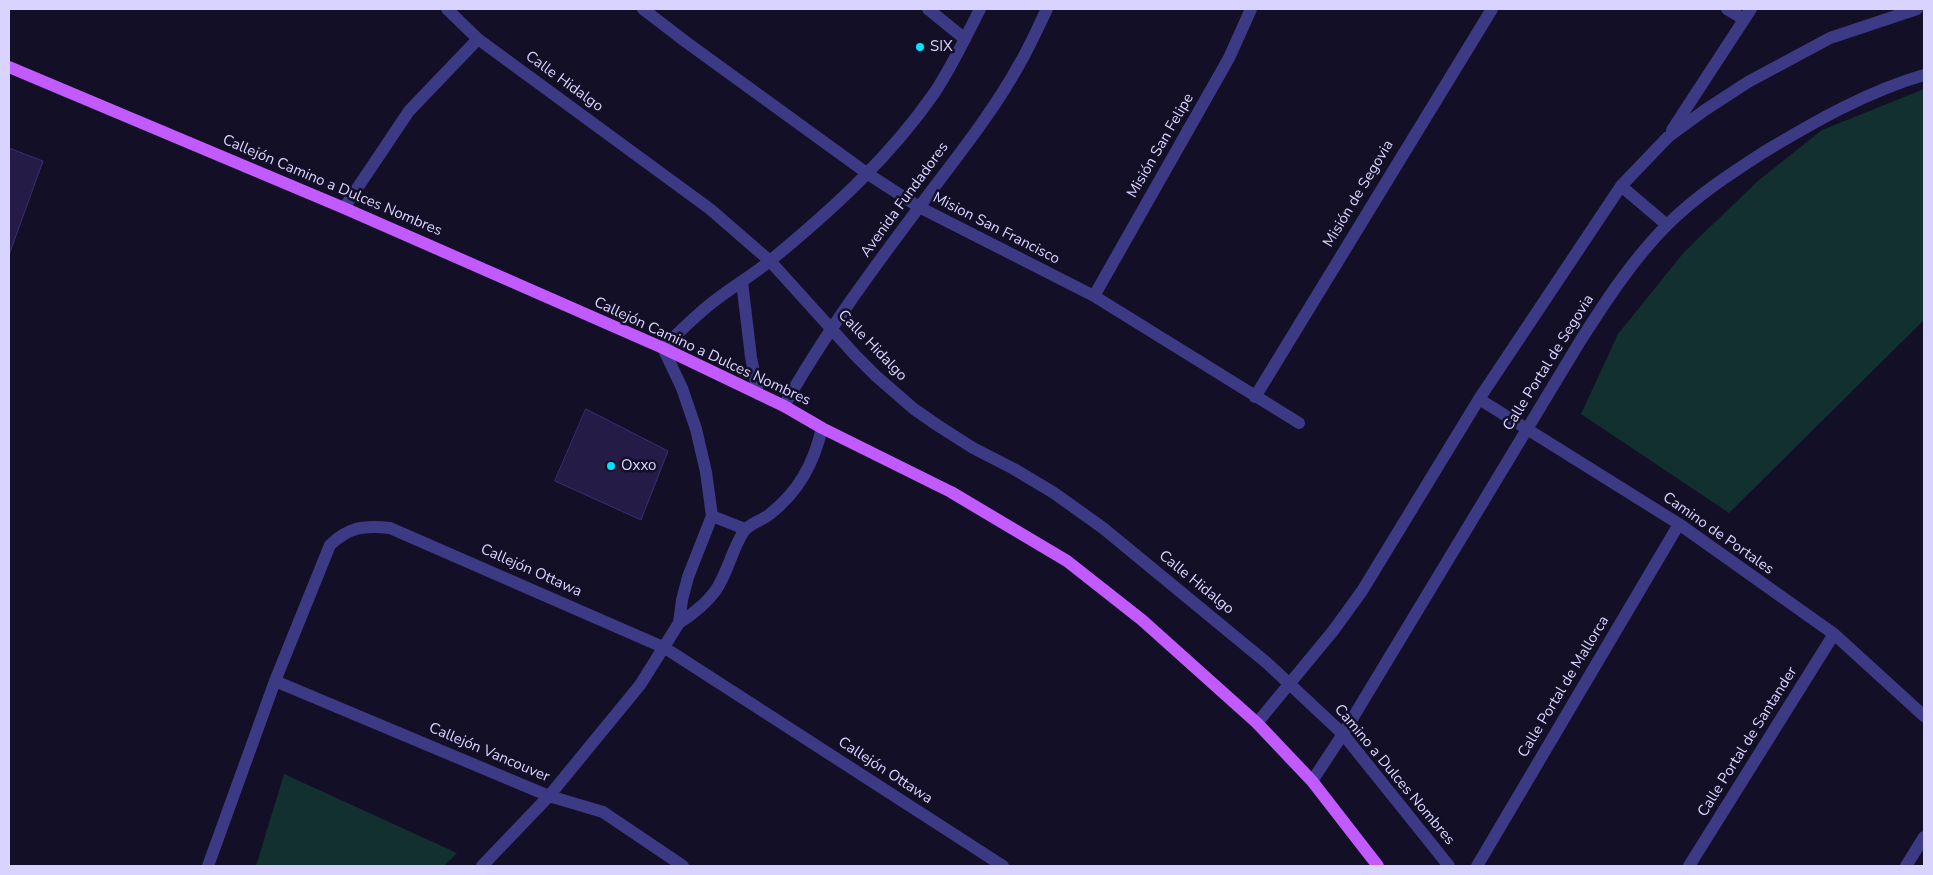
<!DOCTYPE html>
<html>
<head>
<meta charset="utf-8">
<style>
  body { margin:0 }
  #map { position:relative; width:1933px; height:875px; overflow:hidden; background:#130f26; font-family:"Nunito Sans",sans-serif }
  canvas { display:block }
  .frame { position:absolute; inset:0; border:10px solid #d9d4ff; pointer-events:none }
</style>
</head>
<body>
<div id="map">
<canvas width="1933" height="875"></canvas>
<div class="frame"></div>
</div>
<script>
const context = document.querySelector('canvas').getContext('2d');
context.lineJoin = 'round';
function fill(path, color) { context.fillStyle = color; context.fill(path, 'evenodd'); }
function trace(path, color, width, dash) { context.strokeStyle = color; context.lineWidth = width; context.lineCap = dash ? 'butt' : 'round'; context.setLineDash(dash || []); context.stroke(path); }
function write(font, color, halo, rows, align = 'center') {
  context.font = font + ' "Nunito Sans",sans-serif'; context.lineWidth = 5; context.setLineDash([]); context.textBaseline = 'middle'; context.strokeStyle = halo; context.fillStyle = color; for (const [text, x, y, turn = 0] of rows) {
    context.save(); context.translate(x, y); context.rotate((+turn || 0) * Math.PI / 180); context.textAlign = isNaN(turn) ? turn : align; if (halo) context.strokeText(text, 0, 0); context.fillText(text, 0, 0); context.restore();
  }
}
const green = new Path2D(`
  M1924,89V320L1729,513L1581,414L1618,334L1685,251L1759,180L1822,130Z
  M284,774L457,853L444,866H256Z`);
const building = new Path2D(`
  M9,148L43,161L9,255Z
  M586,409L668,451L641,520L555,481Z`);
const minor = new Path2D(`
  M447,9L478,39L710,209L770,261L855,355L876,376L914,409L937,425L973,448L1014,469L1054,493L1103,528L1267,663L1343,734L1449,866
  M643,9L686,42L868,174L919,207L1094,296L1299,423
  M928,9L965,39
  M1727,9L1744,19
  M1672,130L1751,9
  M1621,186L1667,225
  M344,208L409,111L478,39
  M742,282L751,357L758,394
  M1094,296L1229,58L1251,9
  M1255,397L1492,9
  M1479,399L1679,524L1834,634L1924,716
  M784,406C823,336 872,270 920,206C955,159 992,114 1020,63C1030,46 1038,27 1047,9
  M712,516L745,529
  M679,623C693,614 706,604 716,590C728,572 732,549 744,531C749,524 763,520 770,514C799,491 814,463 822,428
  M275,681L549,796L603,812L683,866
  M1257,723L1333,631L1362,591L1479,399L1621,186L1668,137L1705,110L1748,82L1830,38L1917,9
  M1312,781L1343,734L1579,343C1605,302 1633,259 1667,225C1696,196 1730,174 1764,152C1814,122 1868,91 1924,75
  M208,866L275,681L330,545C349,527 364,525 390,528L665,648L1003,866
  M482,866L549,796L640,685L679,623L682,600L688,577L712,516L706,472L696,429L682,388L663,348C679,332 695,316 713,302C732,287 753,275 771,260C832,210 890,157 935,92C952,66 966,37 980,9
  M1477,866L1679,524
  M1689,866L1834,634
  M1906,866L1924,837`);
const major = new Path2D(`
  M9,67L344,208L663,348L784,406L822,428L951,492L1067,561L1142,620L1257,723L1312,781L1378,866`);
const markers = [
  [920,47,5,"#00e5ff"],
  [611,466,5,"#00e5ff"]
];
const poiNames = [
  ["SIX",930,47],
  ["Oxxo",621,466]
];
const streetNames = [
  ["Calle Hidalgo",564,82,36],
  ["Misión San Felipe",1161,146,-60],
  ["Callejón Camino a Dulces Nombres",332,186,23],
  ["Misión de Segovia",1359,194,-59],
  ["Avenida Fundadores",905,200,-54],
  ["Mision San Francisco",996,229,27],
  ["Calle Hidalgo",872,346,46],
  ["Callejón Camino a Dulces Nombres",702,352,25],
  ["Calle Portal de Segovia",1549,363,-58],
  ["Camino de Portales",1718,534,35],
  ["Callejón Ottawa",531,571,24],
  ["Calle Hidalgo",1196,583,39],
  ["Calle Portal de Mallorca",1564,687,-59],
  ["Calle Portal de Santander",1748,742,-58],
  ["Callejón Vancouver",489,753,23],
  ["Callejón Ottawa",885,771,33],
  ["Camino a Dulces Nombres",1394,775,50]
];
fill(green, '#12302f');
fill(building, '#241b47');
trace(building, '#3b2d73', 1);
trace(minor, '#3d3a85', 12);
trace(major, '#c25bff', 12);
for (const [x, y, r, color] of markers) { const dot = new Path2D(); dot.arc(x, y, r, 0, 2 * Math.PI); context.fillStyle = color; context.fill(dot); trace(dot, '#130f26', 2); }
write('15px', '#d9d4ff', '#130f26', poiNames, 'left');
write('15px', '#d9d4ff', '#130f26', streetNames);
</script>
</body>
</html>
